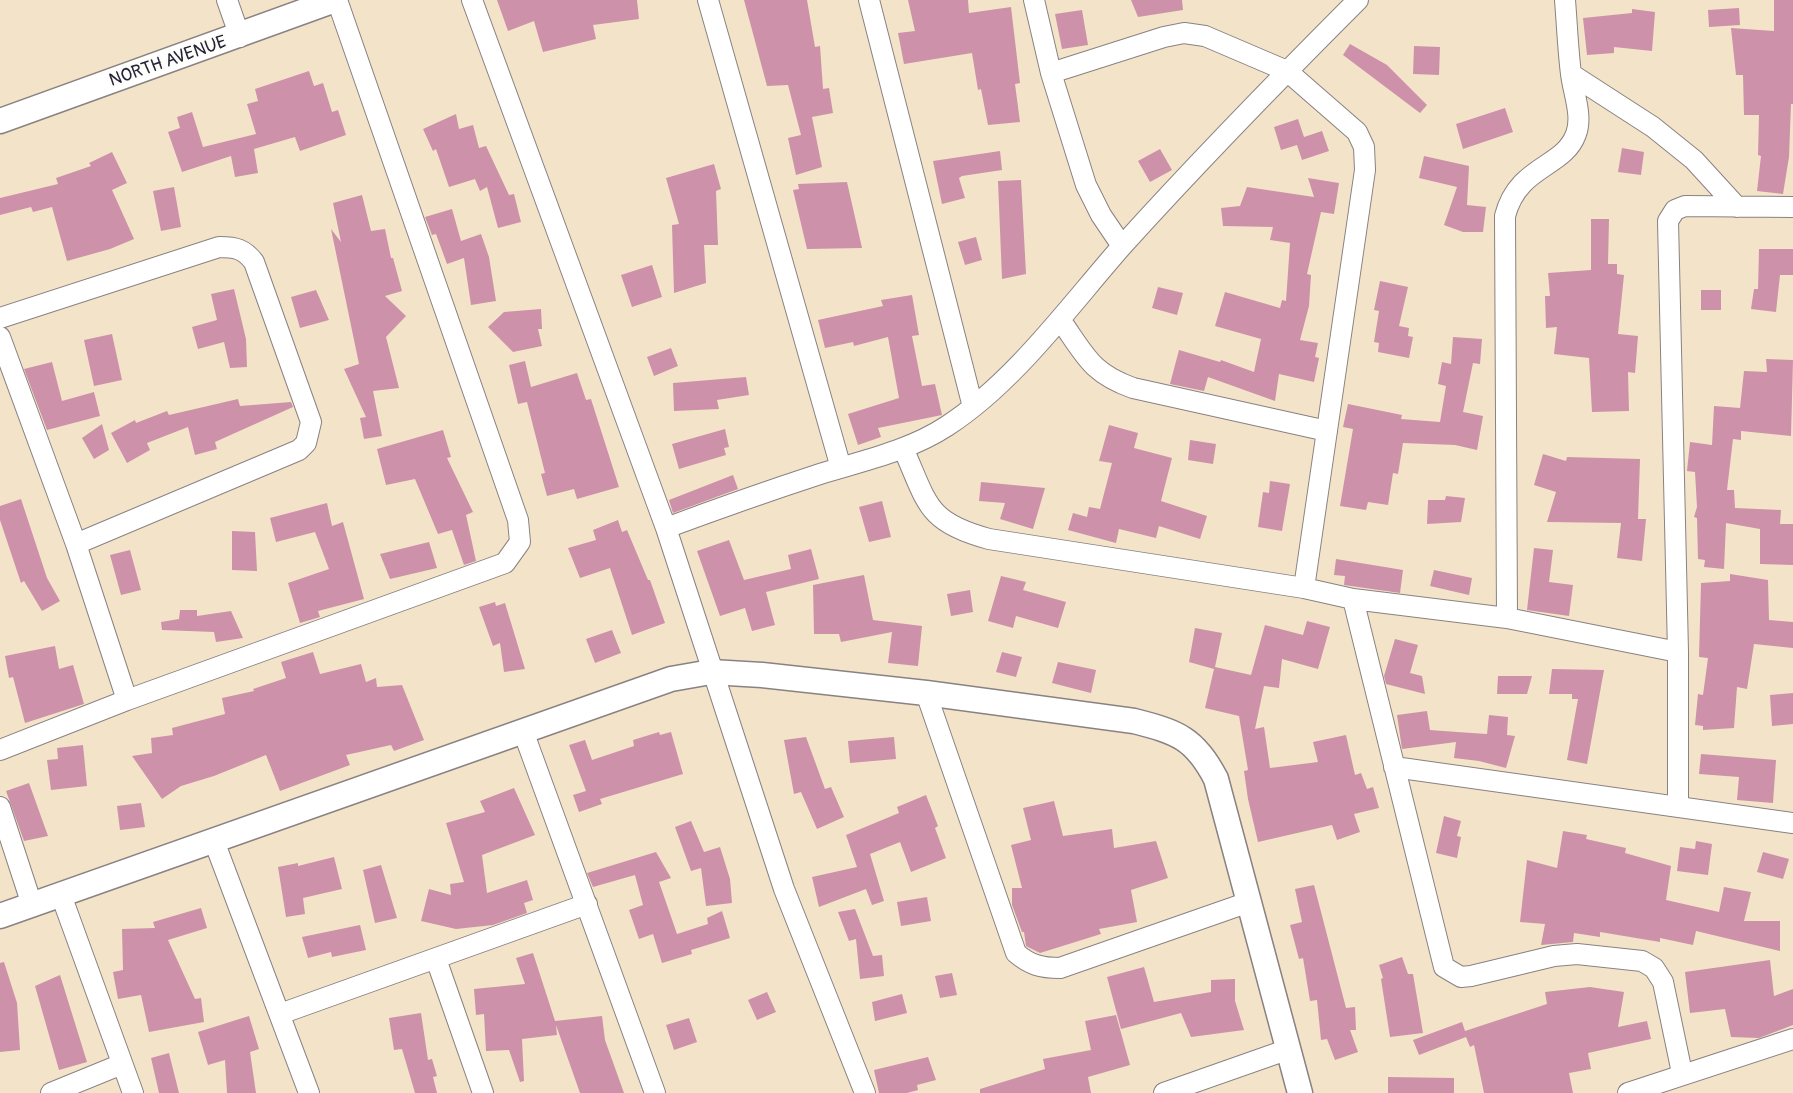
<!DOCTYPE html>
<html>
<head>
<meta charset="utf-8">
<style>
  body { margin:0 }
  canvas { display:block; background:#f3e3c8 }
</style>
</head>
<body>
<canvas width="1793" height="1093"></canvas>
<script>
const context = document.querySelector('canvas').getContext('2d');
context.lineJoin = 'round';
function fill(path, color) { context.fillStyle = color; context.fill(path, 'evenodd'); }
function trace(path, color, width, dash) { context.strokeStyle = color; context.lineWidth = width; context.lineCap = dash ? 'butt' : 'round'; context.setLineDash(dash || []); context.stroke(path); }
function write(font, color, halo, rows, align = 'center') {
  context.font = font + ' Pangolin,sans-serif'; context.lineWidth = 4.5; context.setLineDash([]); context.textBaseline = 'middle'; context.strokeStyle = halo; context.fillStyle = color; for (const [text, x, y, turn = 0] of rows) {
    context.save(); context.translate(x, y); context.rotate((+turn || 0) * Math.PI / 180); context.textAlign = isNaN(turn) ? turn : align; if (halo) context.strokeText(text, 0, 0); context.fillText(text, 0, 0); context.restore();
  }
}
const building = new Path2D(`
  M497,0H637L639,19L593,25L596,39L543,52L534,21L508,31Z
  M744,0H807L815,47L820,46L823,89L829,88L833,113L812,117L822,167L796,175L788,138L801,135L788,85L767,86Z
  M908,0H968L969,13L1011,7L1020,83L1015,84L1020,122L988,125L981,89L978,90L972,53L904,64L898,33L915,31Z
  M1131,0H1182L1183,10L1138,17Z
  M1774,0H1793V104H1791L1789,157L1783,194L1757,191L1761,156L1758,155L1759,115H1744L1743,75H1736L1731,28L1774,31Z
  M1739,8L1740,25L1709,27L1708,10Z
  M1632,9L1655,12L1652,51L1614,47V53L1587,55L1583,18L1632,13Z
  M1082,10L1088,45L1062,49L1055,14Z
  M1350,44L1387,65L1427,105L1420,113L1343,55Z
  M1414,46L1440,47L1439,75L1413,74Z
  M309,71L314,86L323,83L332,112L338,110L346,135L300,151L295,137L254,149L258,173L235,177L231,156L182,172L168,132L180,128L177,117L192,112L203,147L256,134L247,104L258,101L255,89Z
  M1505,108L1513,132L1463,149L1456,124Z
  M456,114L459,129L473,125L479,148L486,146L509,195L514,194L521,222L498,228L487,187L480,191L475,179L449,187L436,149L433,151L423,129Z
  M1298,119L1304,137L1322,131L1329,151L1302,160L1297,145L1281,150L1274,127Z
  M1622,148L1644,152L1641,175L1618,172Z
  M1160,149L1172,170L1150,182L1138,161Z
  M1000,151L1002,170L962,176L959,178L965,198L942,204L933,161Z
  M112,152L127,183L112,190L134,239L110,249L67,261L52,207L33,212L31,207L0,215V198L58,184L56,178L91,166L89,163Z
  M1424,156L1469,166L1467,205L1486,207L1483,232H1463L1444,225L1457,187L1419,178Z
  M714,164L721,189L716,191L718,245H704L706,283L674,293L672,225L679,224L666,178Z
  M1308,178L1339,183L1334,214L1321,212L1307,274L1311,275L1309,306L1300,340L1318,343L1315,357L1319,358L1314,382L1279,374L1275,401L1208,377L1204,391L1170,384L1179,350L1220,362L1221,360L1254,372L1261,339L1215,326L1225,292L1280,308L1282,300L1286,301L1290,243L1270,240L1273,227L1223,226L1221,208L1240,206L1247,187L1314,197Z
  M1021,180L1026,274L1002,279L998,181Z
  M847,182L862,248L807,249L793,190L799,189L798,184Z
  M174,187L181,227L161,231L153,191Z
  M362,195L371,231L385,229L391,258H393L402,291L385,296L406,316L386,337L399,388L373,391L382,436L364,439L360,418L366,417L344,369L359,364L331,229L341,242L333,203Z
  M452,209L461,241L481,234L489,257L496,301L471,305L464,258L447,264L436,234L432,235L425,217Z
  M1591,219H1609L1608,264H1617V274L1624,275L1618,334L1638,336L1635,373L1628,372L1629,411L1592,412L1589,358L1554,354L1557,327L1546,328L1545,296H1550L1548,273L1591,270Z
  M976,237L982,260L965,265L958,242Z
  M1759,249H1793V275H1780L1776,312L1751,309L1754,289H1758Z
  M652,265L662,297L632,307L621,275Z
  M1380,281L1408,287L1399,326L1409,328L1408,336L1413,337L1409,358L1378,352L1379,343L1374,342L1379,311L1374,310Z
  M1158,287L1183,293L1177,315L1152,308Z
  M234,289L246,339L247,367L230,368L224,342L198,349L192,327L217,320L211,294Z
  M316,290L329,320L300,328L291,297Z
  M1701,290H1721V310H1701Z
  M912,295L919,335L912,336L922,386L935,384L942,415L878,428L881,437L858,445L848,414L899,398L888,337L854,346L853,342L825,348L818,320L883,306L881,300Z
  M541,309L542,329H538L542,346L513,352L488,327L504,312Z
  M112,334L122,380L94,386L84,340Z
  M1453,337L1482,339L1480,364L1473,363L1463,412L1483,416L1477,450L1455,445L1403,443L1398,474L1393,473L1388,505L1368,502L1366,510L1340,506L1353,429L1343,427L1348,404L1402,415L1401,419L1440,422L1446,386L1438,384L1442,362L1451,364Z
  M671,348L678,366L654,376L647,357Z
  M1766,359L1793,360L1791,436L1741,431V440L1733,439L1727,490H1734L1735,508L1781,510L1780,524H1793V565L1760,564V529L1726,523L1724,569L1704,567L1705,560L1698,559L1697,518L1694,517L1697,507L1695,472L1687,471L1690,442L1712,445L1714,406L1740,408L1744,371L1767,372Z
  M525,361L531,387L577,373L586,400L591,399L619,487L577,499L574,489L547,496L541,474L545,473L527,402L518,404L509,365Z
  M52,362L62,401L94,392L100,416L47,430L24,369Z
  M746,377L749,395L717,400L719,409L674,411L673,383Z
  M238,399L240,406L291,402L293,407L215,442L217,449L195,455L188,427L147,443L150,450L127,463L111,433L135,420L136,423L167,411L169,415Z
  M102,424L109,450L94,459L82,438Z
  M1109,425L1138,433L1134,448L1172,458L1161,501L1207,516L1200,539L1159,526L1156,538L1119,529L1116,543L1068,530L1073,513L1087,517L1089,507L1100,509L1112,463L1099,461Z
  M725,429L729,447L724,448L726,455L679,469L672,444Z
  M443,430L451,457L447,458L473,512L466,515L476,561L464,565L452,530L438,534L415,479L386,485L377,449Z
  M1190,440L1216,444L1213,464L1188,460Z
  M1543,454L1566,461L1567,457L1640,459L1638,519H1646L1642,561L1617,558L1621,523L1547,522L1556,492L1534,485Z
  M733,475L738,489L673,513L669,500Z
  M1270,481L1290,484L1282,531L1258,527L1263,492L1269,493Z
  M981,482L1045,488L1033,529L1000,519L1005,503L979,501Z
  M1446,496L1465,498L1461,522L1427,524L1428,500H1445Z
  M21,499L47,578L60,601L42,611L24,581L21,583L0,520V506Z
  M882,501L891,537L869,542L859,507Z
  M327,503L332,526L343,522L364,599L318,611L320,617L300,623L288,583L329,569L315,532L276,542L270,518Z
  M618,520L622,532L627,530L648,580H650L665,623L632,635L610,568L580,578L568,548L596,540L593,530Z
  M232,531L255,532L257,571L232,570Z
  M729,540L744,580L791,569L788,555L811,549L819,579L766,592L775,625L752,631L745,608L720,616L697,551Z
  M429,542L437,568L390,579L380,554Z
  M1534,548L1553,550L1549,582L1573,585L1569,616L1527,610Z
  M130,550L141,590L121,595L110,555Z
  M1336,559L1403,570L1400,593L1344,585L1345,576L1334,575Z
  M1434,570L1472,578L1469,595L1430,586Z
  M1730,574L1768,580L1769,620L1793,622V648L1754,644L1747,689L1737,687L1734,728L1703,730V726L1695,725L1698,694L1703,695L1708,658L1699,657L1701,583L1730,581Z
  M864,575L873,620L922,626L918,666L888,663L892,632L841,642L839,634H814L813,585Z
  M1001,576L1026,582L1023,590L1066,602L1058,628L1016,616L1013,628L988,621Z
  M970,590L973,612L951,616L947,594Z
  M495,602L496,606L505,603L525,669L504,672L500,643L493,646L479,607Z
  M180,610H197V616L231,611L243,638L216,642L214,632L162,630L161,622L179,619Z
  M1307,621L1330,627L1318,669L1282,659L1279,688L1264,686L1255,729L1264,727L1270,768L1318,762L1313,742L1346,735L1355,775L1361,773L1367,789L1373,787L1379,808L1354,814L1360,832L1337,840L1332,825L1258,842L1248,799L1244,771L1248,770L1239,716L1205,708L1214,669L1189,662L1195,628L1222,633L1215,667L1251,675L1265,625L1303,635Z
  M612,630L621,653L595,663L586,639Z
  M1395,639L1418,645L1410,673L1422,676L1425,694L1386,684L1384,676Z
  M55,646L59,669L73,665L84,704L25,723L13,677L9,678L5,656Z
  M313,652L320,674L361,664L366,682L376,678L377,687L402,685L424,740L394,751L391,745L346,755L350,765L280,791L266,755L214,776L181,786L162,799L132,756L152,753L151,738L173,735L172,728L225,714L222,698L254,691L253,689L286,678L281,662Z
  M1002,652L1022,657L1016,677L996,672Z
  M1058,662L1096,670L1091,693L1052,683Z
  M1552,669L1604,670L1587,764L1567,760L1578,699H1572V694H1549Z
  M1498,676H1532L1527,694H1497Z
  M1793,693V724L1772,726L1770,695Z
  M1427,711L1430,730L1457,732L1487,734L1489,715L1508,717L1507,735L1515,736L1506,768L1479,761L1454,758L1456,742L1402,749L1397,715Z
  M659,732L660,735L671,732L683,774L600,799L602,804L579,812L573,795L586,791L569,745L585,740L592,760L634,746L633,740Z
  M806,737L825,789L831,787L844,817L817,829L801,792L794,794L784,740Z
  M894,737L896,759L850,763L848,741Z
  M83,745L87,786L51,790L47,760L58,759L57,748Z
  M1701,754L1776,760L1773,803L1737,800L1739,777L1699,774Z
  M29,783L48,836L24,841L6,791Z
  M514,788L535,835L482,855L487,893L527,880L533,900L524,903L527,913L493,925L456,929L421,921L429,889L451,895L450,884L464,882L446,823L485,812L480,801Z
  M926,795L938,826L935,828L946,858L911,872L900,842L870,854L884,901L872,905L866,889L819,907L812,877L857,867L846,835L899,813L897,807Z
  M1054,801L1063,836L1112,829L1114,848L1156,841L1168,878L1131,890L1137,922L1099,929L1101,934L1040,953L1026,946L1024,932H1022L1012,905V888H1022L1011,845L1031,840L1023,808Z
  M141,803L145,827L120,830L117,806Z
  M1444,816L1461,821L1457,836L1461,837L1457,858L1436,853Z
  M691,821L704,852L720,847L730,879L732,903L706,906L701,868L691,871L675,827Z
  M1563,831L1587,835L1586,839L1626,848L1625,853L1671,866L1666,900L1719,912L1724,887L1751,892L1744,921H1780V951L1696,931L1693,945L1660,938V942L1600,932V937L1574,933L1573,942L1541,945L1545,924L1520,922L1527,860L1557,868Z
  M1696,841L1712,844L1708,875L1677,871L1680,847L1695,849Z
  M656,852L671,878L659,882L677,934L708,924L707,918L722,911L730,938L691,950L692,954L662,963L653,934L639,939L629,910L643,905L635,875L593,887L587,873Z
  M1763,852L1789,859L1783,879L1757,872Z
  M334,857L342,889L303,898L305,914L286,917L278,867L298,863V866Z
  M381,865L397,918L375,923L363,870Z
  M1314,885L1346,1008L1355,1007L1356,1030H1350L1358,1052L1335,1060L1327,1039L1321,1040L1317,1000L1310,1001L1303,958L1299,959L1290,925L1302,922L1295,889Z
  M927,897L931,921L901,926L897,902Z
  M201,908L207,928L168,940L195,999L201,998L204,1022L149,1032L141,995L118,999L113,972L123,970L122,929L155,928L153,922Z
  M855,909L873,956L882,955L884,976L860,979L856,939L849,941L838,912Z
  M360,925L366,950L332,957L331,952L308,958L302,937Z
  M533,953L555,1021L602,1016L605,1040L624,1093H580L556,1025L557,1035L522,1039L524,1081L520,1082L509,1050L486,1051L484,1014L476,1015L474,989L525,984L516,958Z
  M1402,957L1408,974H1413L1423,1033L1390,1037L1381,979L1383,978L1379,965Z
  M1770,960L1774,996L1793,989V1025L1759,1038L1731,1037L1725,1009L1690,1013L1685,972Z
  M4,962L17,1003L20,1050L0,1052V963Z
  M1144,967L1154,1002L1211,992V980L1235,979V1001L1244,1030L1191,1037L1181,1013L1121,1029L1107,977Z
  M952,973L957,995L940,998L935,976Z
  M60,975L87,1062L59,1070L35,986Z
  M1590,987L1624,992L1618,1027L1647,1021L1651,1039L1588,1053L1591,1069L1569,1073L1573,1093H1484L1474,1045L1470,1047L1466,1037L1419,1055L1413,1040L1462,1022L1465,1031L1547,1004L1545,992Z
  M767,992L776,1012L757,1020L748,1000Z
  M902,994L907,1013L875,1021L872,1002Z
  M421,1013L428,1060L432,1059L437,1076L433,1077L437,1093H415L402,1049L394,1050L389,1018Z
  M1116,1015L1130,1065L1088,1077L1091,1093H980V1089L1045,1069L1043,1059L1091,1050L1085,1021Z
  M249,1016L259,1049L250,1052L256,1093H227L225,1060L208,1065L198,1032Z
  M689,1018L697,1042L674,1050L666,1025Z
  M169,1053L179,1093H159L151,1058Z
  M928,1057L936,1080L917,1085L918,1090L907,1093H879L874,1070Z
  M1388,1077L1454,1078V1093H1388Z`);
const minor = new Path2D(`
  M227,0L240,37
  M472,0L666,528L784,889L865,1093
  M708,0L841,468
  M869,0L973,407
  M1034,0L1051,73L1086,185L1101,215L1122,246
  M1051,73L1164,37L1184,33L1205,36L1287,71L1357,132L1364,147L1365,170L1304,588
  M1571,74L1653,127L1694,160L1737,207
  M0,318L219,247C236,247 244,249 254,262L311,422L306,443L299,450L76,544
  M1061,321C1086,356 1091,373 1133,388L1327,431
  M0,337L76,544L127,700
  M903,448C928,504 926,522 989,539L1304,588L1353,599L1507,618L1678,652
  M666,528C717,509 768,491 820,474C862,461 909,451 947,426C1015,382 1070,305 1123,245C1199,161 1278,80 1358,0
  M1353,599L1444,967L1461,977L1471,976L1554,956L1577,954L1642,961L1654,968L1663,982L1682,1073
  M1507,618L1505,216C1518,165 1564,168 1576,134C1583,116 1573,92 1571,74C1568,50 1567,25 1565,0
  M926,693L1016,953C1030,965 1041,968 1060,968L1249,902
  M523,731L655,1093
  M0,750L127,700L505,563L520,542L518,520L337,0
  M1394,767L1793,823
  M1678,806V652L1668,221L1675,210L1685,206L1793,207
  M0,807L32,905
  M214,841L309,1093
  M61,895L133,1093
  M436,959L483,1093
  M280,1014L587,904
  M51,1093L122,1064
  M1164,1093L1289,1049
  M1628,1093L1793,1039`);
const tertiary = new Path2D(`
  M0,121L335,0
  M0,916L671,679L711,672L762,675L926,693L1134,721C1177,732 1195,738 1216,779L1300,1093`);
const streetNames = [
  ["NORTH AVENUE",168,62,-19]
];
fill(building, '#cd92aa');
trace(minor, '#8a8282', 22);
trace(tertiary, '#8a8282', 27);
trace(minor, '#fff', 20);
trace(tertiary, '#fff', 24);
write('18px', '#22223b', '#fdfcf7', streetNames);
</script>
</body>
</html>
